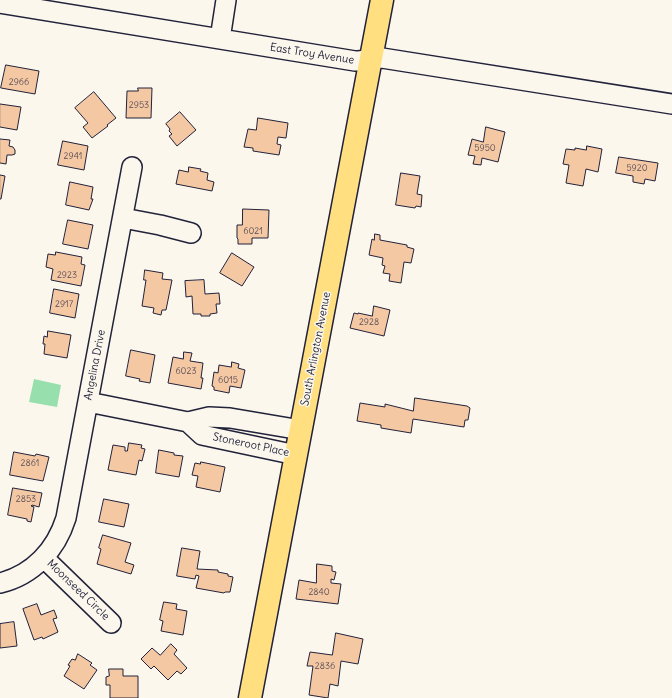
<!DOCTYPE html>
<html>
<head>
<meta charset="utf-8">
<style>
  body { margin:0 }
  canvas { display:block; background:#fbf7ec }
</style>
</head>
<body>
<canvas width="672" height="698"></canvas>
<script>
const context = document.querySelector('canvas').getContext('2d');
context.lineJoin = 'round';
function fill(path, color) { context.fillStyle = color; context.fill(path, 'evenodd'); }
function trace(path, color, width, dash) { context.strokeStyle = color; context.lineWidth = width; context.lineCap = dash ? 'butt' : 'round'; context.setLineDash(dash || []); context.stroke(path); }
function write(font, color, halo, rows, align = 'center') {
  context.font = font + ' Delius,sans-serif'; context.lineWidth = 3; context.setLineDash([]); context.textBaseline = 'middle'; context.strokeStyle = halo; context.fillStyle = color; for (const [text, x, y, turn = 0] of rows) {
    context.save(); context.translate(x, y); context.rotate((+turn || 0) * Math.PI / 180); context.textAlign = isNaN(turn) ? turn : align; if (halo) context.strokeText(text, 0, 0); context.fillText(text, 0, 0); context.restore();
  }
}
const green = new Path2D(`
  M34,379L61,385L57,407L29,402Z`);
const building = new Path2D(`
  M6,65L39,71L35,94L1,88Z
  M138,88H152L151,118H126L127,91H138Z
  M94,92L116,118L107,125L108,126L92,138L83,127L88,123L75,108Z
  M0,104L21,107L17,130L0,127Z
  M180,112L196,130L177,146L169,136L172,134L169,131L170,129L166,124Z
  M258,118L288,123L286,138L278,137L277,144L281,145L279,155L253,151V148L244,147L248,129L256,130Z
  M486,127L505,132L498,162L482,158L481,165L473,164L475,156L468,155L472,139L483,142Z
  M0,139L10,140L9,146L13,147L15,150V154L12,155H7L6,164L0,163Z
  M63,141L88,146L84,170L58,165Z
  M587,146L602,149L598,172L586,169L583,186L566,183L569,165L563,164L566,149L575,150V148L586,150Z
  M619,157L658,163L655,181L645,179L644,184L633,182V176L616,173Z
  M189,167L201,169L200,171L208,173L207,180L214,182L212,191L176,184L179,170L188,172Z
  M401,173L420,176L417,194L422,195L421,207L416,206L415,208L396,205Z
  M0,175L5,176L1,199H0Z
  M70,182L93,187L91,199H93L89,210L66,205Z
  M243,209L269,210L268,238H252V244H238V239L237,238V225H242Z
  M68,220L93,225L88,249L63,244Z
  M375,234L380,235V240L407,245V247L414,249L411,263L404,262L401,283L389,281L390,274L383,273L385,266L382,265L383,258L369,255L372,239L374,240Z
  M56,252L82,257L81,264L85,265L81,286L51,280L53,269L46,267L48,254L55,255Z
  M232,253L254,267L242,286L220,273Z
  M145,270L163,273L162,279L172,280L166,310H162L161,315L153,313L154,308L142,306L146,280H144Z
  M204,280L205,294L219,293L220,304H216L217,313L210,314V316H201V314H193L192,296L186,297L185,281Z
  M54,289L79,294L75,318L50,313Z
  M374,306L390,310L384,336L350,328L354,313L358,314V313L372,316Z
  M48,331L71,335L67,358L44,354L45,344H43L44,336L47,337Z
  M131,350L155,355L150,383L139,381L140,379L126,376Z
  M184,352L192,353L190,361L203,363L201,378H203L201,389L168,383L173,357L183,359Z
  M232,362L239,364L238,368L245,370L241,388L230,386L229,393L214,390V387L212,386L214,372L218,373L219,365L231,367Z
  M415,398L467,406L470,408L468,420H465L464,427L413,419L411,433L381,428V425L357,421L360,403L385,407V404L413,411Z
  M129,443L142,445L141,448L145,449L142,461L139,460L136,475L108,470L113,445L125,447V451H127Z
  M159,450L174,453V455L183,456L179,477L156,473Z
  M14,452L35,456L36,454L49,457L43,481L10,475Z
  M201,462L225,467L220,492L196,487L198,476L192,475L195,463L200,464Z
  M13,488L42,493L39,507L32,505L31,506L34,507L31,522L27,521V519L8,515Z
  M104,499L129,504L124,527L99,522Z
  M103,535L131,543L125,562L134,565L131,574L97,564L101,549L99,548Z
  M182,548L200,551L197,569L218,570V572L228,574V576L233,577L230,592H225L224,593L196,588L199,576L196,575L195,579L177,576Z
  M317,564L332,566V571L336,572L334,580L331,579V583L341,584L338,604L296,599L299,580L316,583Z
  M164,602L177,604L176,609L187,611L183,635L161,631L163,621L160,620Z
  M37,604L41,615L54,610L57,618L53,619L58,632L43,639L42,637L34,640L23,609Z
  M14,622L17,646L0,648V624Z
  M336,633L363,639L358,664L341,661L338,686L330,684L328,698L309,695L313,666H307L310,652L332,655Z
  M171,644L177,650L174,654L187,668L181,674L177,671L168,680L154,666L151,669L141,659L152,648L160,655Z
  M78,654L92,663L90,665L97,670L84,689L64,676L70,666L68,665L72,659L75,660Z
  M109,669H123V676H138V698H110V685H106V677L109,676Z`);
const minor = new Path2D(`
  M0,3L355,61C364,61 372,58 382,58L672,104
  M220,39L226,0
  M123,218L160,225L191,233
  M88,402L188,422L209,417L230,418L301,430
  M188,422L202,435L296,455
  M44,558L111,623
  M0,583C33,575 56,550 66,518L132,167`);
const major = new Path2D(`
  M250,698L382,0`);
const numberNames = [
  ["2966",19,82],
  ["2953",139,105],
  ["5950",485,148],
  ["2941",73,156],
  ["5920",637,168],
  ["6021",253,231],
  ["2923",67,275],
  ["2917",64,304],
  ["2928",369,322],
  ["6023",186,371],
  ["6015",228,380],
  ["2861",30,463],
  ["2853",26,499],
  ["2840",319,592],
  ["2836",325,666]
];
const streetNames = [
  ["East Troy Avenue",312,54,9],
  ["South Arlington Avenue",316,349,-79],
  ["Angelina Drive",95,365,-79],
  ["Stoneroot Place",251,445,12],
  ["Moonseed Circle",78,590,44]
];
fill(green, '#97dfad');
fill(building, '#f5c8a4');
trace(building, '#22223b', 1);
trace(minor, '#22223b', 22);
trace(major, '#22223b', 25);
trace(minor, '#fbf7ec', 19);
trace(major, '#ffdf80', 22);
write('9px', '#574c55', null, numberNames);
write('11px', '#22223b', '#fbf7ec', streetNames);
</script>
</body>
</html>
